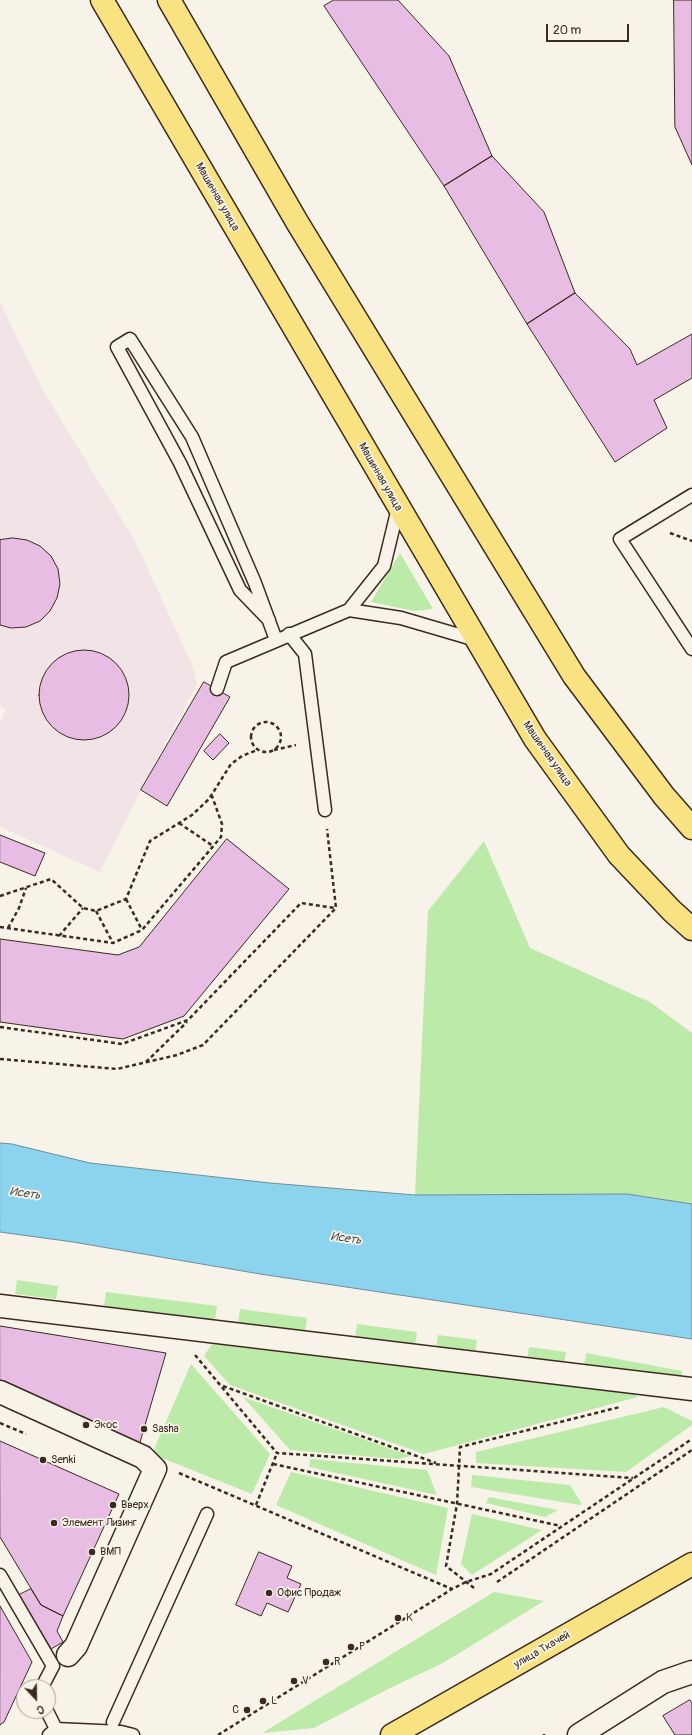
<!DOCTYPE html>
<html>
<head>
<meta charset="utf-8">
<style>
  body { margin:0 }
  #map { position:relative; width:692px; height:1735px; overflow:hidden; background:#f7f3e8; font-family:Pangolin,sans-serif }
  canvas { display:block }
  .north { position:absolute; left:16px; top:1679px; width:40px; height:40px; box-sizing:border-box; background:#f7f3e8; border:1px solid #aca397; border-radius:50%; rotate:158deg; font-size:11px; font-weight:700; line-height:16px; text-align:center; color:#3b2a1e }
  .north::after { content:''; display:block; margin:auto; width:14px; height:18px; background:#3b2a1e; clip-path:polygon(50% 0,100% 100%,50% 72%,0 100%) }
  .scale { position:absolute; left:546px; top:24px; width:83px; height:18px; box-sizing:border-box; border:2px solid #3b2a1e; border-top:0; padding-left:5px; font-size:12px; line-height:14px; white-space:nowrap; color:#3b2a1e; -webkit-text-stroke:3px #f7f3e8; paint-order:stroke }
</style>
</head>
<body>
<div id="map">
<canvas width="692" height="1735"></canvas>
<div class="north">С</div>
<div class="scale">20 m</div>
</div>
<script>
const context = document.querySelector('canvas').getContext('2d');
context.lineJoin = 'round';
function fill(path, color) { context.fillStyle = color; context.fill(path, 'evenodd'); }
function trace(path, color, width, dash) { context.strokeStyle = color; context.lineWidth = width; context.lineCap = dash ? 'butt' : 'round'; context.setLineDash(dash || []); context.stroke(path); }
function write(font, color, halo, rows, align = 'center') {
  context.font = font + ' Pangolin,sans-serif'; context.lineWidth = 3.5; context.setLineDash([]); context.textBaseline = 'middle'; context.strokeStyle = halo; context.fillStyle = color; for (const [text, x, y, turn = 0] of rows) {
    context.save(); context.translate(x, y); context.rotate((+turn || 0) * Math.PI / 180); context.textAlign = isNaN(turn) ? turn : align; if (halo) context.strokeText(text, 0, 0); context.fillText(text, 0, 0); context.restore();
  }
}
const built = new Path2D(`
  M0,302L42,389L134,539L193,667L197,684L132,807L100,872L0,827V722L6,709L0,705Z`);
const green = new Path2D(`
  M400,553L433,609L414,611L371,602Z
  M484,841L530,948L650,1002L692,1033V1204L627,1194L415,1195L428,911Z
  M17,1280L58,1286L56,1299L15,1294Z
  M106,1292L217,1306L215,1320L104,1306Z
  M240,1309L307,1318L305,1332L238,1323Z
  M357,1324L417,1332L415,1346L355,1338Z
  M438,1335L477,1340L475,1354L436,1349Z
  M212,1344L633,1394L638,1397L424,1454L230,1385L204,1356Z
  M529,1347L566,1352L564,1365L527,1360Z
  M586,1353L682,1371L681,1380L584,1368Z
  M191,1364L270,1454L252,1494L152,1454Z
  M243,1397L411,1456L398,1459L290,1450Z
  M664,1407L692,1421V1425L626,1472L476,1463V1452Z
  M310,1459L427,1470L437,1495L309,1467Z
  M291,1472L448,1508L436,1575L276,1505Z
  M472,1475L570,1485L582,1504L580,1505L471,1487Z
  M489,1497L558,1510L545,1517L486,1503Z
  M472,1514L542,1530L472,1575L461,1564Z
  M494,1592L544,1601L443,1663L390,1688L314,1728L262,1733Z`);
const water = new Path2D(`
  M0,1143L12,1144L90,1163L270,1183L415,1195L627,1194L692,1204V1339L260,1274L73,1242L0,1232Z`);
const building = new Path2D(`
  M334,0H398L449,56L492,156L444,186L324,6Z
  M674,0H692V165L675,127Z
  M492,156L544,212L575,293L527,324L444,186Z
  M575,293L630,349L637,365L692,334V378L654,400L667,428L615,462L527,324Z
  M13,538L27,540L40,546L51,556L58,569L60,584L57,598L50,611L40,621L26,627L11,628L0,625V540Z
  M39 695a45 45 0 1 1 90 0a45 45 0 1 1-90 0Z
  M204,682L230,697L167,806L141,790Z
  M220,734L229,743L213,760L204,751Z
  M0,835L45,853L35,876L0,862Z
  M227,839L289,889L184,1016L123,1039L0,1022V939L118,955L139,947Z
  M0,1326L166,1353L138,1449L0,1385Z
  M0,1441L119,1494L63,1616L41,1605L0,1537Z
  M259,1552L292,1566L287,1578L301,1584L288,1612L267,1603L261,1616L236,1605Z
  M31,1589L41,1605L63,1616L57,1631L63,1642L51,1649L19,1595Z
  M0,1606L32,1662L4,1722L0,1725Z
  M690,1700L692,1703V1735H675L663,1716Z`);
const path = new Path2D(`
  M670,533L692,541
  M251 737a15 15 0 1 1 30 0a15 15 0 1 1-30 0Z
  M274,750L296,745
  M179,823L213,846
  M0,896L51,879L83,908L96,911L126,899L150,841L192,815L209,799L231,764L242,756L257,750
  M126,899L142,930
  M96,911L113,943
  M0,927L113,943L142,930L221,837L222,824L212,796
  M8,928L19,908L26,888
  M59,936L83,908
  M0,1027L122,1044L188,1020L301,903L335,908
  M0,1059L117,1069L177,1055L203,1045L336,908L327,829
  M146,1062L187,1022
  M195,1355L277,1453L633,1478
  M223,1386L436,1463
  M0,1423L26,1434
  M273,1464L561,1526
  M179,1473L452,1589
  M256,1505L277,1453
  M497,1582L692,1450
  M474,1588L446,1566L457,1504L460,1447L620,1407
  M544,1734V1735
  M218,1735L452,1589L466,1582L491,1574L692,1439`);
const lane = new Path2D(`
  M692,495L620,539L692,649
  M349,610L384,566L398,508
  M269,620L240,590L180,463L117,347L130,339L192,437L255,583L276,640
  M289,634L305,654L325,810
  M217,689L226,662L349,610L401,618L476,640
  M0,1575L53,1666L42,1687
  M47,1711L56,1729
  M113,1722L207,1514
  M49,1735L56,1729L121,1732L133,1735`);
const street = new Path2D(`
  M0,1306L692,1389
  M0,1392L143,1457L155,1469L76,1646L68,1655
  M579,1735L663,1682L692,1672`);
const primary = new Path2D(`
  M102,0L535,739L619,855L672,911L692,929
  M169,0L297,222L574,676L664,796L692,828
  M392,1735L692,1564`);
const markers = [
  [86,1425,4,"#3b2a1e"],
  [144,1429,4,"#3b2a1e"],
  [43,1460,4,"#3b2a1e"],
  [113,1505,4,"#3b2a1e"],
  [54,1523,4,"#3b2a1e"],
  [92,1552,4,"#3b2a1e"],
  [269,1593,4,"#3b2a1e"],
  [398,1618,4,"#3b2a1e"],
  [351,1647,4,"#3b2a1e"],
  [326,1662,4,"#3b2a1e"],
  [294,1681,4,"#3b2a1e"],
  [263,1701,4,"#3b2a1e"],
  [247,1710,4,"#3b2a1e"]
];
const streetNames = [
  ["Машинная улица",217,197,60],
  ["Машинная улица",380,477,60],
  ["Машинная улица",547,754,55],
  ["улица Ткачей",542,1650,-30]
];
const poiNames = [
  ["Экос",94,1425],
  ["Sasha",152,1429],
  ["Senki",51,1460],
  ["Вверх",121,1505],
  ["Элемент Лизинг",62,1523],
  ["ВМП",100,1552],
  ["Офис Продаж",277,1593],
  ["K",406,1618],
  ["P",359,1647],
  ["R",334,1662],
  ["V",302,1681],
  ["L",271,1701],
  ["C",239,1710,"right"]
];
const waterNames = [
  ["Исеть",25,1194,8],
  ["Исеть",346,1239,8]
];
fill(built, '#f2e3e6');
fill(green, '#bceaa8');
fill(water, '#8cd3ed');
trace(water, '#6c8f9a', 1);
fill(building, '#e8bde3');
trace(building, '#3b2a1e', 1);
trace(lane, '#3b2a1e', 15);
trace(street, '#3b2a1e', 25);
trace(primary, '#3b2a1e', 25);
trace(path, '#3b2a1e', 2.5, [4, 3]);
trace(lane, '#f7f3e8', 12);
trace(street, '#f7f3e8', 22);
trace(primary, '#f8e281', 22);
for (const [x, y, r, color] of markers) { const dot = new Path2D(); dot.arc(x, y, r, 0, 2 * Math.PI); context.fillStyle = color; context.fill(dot); trace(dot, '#f7f3e8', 1.5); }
write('11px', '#3b2a1e', '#f7f3e8', streetNames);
write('11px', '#3b2a1e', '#f7f3e8', poiNames, 'left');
write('italic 12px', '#4f5452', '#f7f3e8', waterNames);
</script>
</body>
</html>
